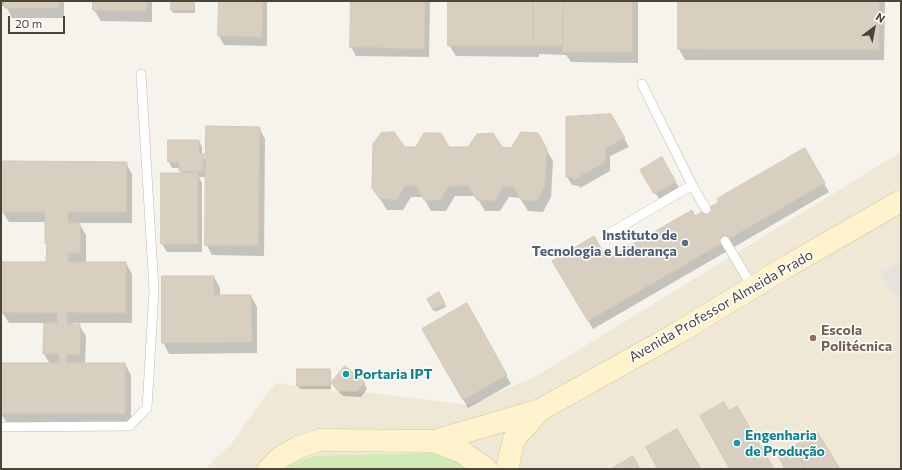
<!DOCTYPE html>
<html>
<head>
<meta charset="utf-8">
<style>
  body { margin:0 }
  #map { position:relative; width:902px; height:470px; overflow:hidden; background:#f6f3ec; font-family:Commissioner,sans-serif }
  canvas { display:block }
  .frame { position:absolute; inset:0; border:2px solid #4b4439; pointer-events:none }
  .north { position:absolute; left:854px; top:8px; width:40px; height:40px; -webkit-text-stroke:3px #fff; paint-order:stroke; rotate:32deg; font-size:11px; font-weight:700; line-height:16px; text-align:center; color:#4b4439 }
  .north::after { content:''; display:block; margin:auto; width:14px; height:18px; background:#4b4439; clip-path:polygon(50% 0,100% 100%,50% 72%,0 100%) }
  .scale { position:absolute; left:8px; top:16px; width:57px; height:18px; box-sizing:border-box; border:2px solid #4b4439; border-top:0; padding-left:5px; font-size:12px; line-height:14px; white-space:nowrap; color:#4b4439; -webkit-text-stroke:3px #fff; paint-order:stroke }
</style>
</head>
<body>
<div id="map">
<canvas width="902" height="470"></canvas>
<div class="frame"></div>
<div class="north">N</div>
<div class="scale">20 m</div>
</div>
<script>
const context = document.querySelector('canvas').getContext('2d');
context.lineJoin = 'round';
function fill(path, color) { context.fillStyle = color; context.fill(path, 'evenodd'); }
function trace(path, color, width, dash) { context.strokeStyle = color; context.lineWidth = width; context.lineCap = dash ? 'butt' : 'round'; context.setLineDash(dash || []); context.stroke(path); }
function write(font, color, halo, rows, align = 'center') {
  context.font = font + ' Commissioner,sans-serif'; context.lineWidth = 3; context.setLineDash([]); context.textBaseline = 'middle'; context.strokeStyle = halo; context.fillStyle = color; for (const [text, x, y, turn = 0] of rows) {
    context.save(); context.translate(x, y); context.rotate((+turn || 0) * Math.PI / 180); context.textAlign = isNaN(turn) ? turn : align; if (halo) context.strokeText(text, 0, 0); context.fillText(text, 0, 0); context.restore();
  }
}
const education = new Path2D(`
  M901,152V469H205L232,443L267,393L276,383L297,386H330L331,392L357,391L469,405L536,376Z`);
const green = new Path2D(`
  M433,453L445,454L472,469H287L292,464L314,456Z`);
const parking = new Path2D(`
  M901,261V307L880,273Z`);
const shadow = new Path2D(`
  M1,1H64V18H12L6,6H1Z
  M94,1H152V22L101,21L94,10Z
  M172,1H193L195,4V13H173L172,10Z
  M220,1H267V46L224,45L219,36Z
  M352,1H430L429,57L356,56L351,47Z
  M449,1H638V63L571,62L566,55L539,54V57L456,56L449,45Z
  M679,1H885L884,60H685L679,49Z
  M611,115L629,147L610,156V171L580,188L579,186L572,185L567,177Z
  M259,128L265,139L264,256L212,255L206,244L207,177H199L202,183V252H167L162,244L182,174L180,168H172L169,162L199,141L202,147V155L207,162Z
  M537,134L553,161L551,197L543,212L528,211L520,198L509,197L500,211H485L476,196H455L446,211H431L423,197H411L403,210H387L373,188L404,148L511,149Z
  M804,149L829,192L593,329L553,261L607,260L695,217Z
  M662,158L679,188L659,199L642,170Z
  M126,163L132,174V223H79L86,235V263H126L132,274V323H73V325H79L86,336L85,364H125L131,375V424H7L1,413L50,364L44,354L45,323H9L2,312V263H47L48,245L46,243V222H9L2,211Z
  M214,277L220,288V296H251L257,307V353L169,354L163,342Z
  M439,293L446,307L435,312L428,299Z
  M466,305L511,384L468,408L424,329Z
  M330,370L331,373V389H300L298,386Z
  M332,383H364L367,389L361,397L343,396L336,389Z
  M1,449L2,451L1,469Z`);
const building = new Path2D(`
  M5,1H58V8H5Z
  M93,1H146V11L93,10Z
  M171,1H194V10H171Z
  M219,1H263L262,37L218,36Z
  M351,1H425L424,49L350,47Z
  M448,1H533V46H448Z
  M534,1H563V46H534Z
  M564,1H632V52H563Z
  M678,1H879V50L678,49Z
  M611,114L625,138L606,148L605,162L574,180L573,177H566V117Z
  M206,126L260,127L258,245H205Z
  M394,132L405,147H416L424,133H441L449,147H468L477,134L493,133L502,147L511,148L521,132L538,133L547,149L545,185L537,201L521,200L514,187L503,186L494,201L477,200L468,186H449L440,200H424L416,186H405L397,200L380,199L372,188L373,144L381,133Z
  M168,140H199V154H204L203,172L179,171V162H168Z
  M805,148L825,183L588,321L552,261L594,236L607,259L692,210L695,216L719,202L717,199Z
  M662,157L676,182L654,194L640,170Z
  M2,161L127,162L126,212H68V223H80V253H68V262H126V313L67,312V324H80V354L67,355V363H125V414L1,413V363H59V354H43L44,323H57V313L1,312V262H46L47,243H45V212H1Z
  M161,173H198V244H161Z
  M162,276H214V295H251L252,342L162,343Z
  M439,292L445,304L433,310L427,299Z
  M467,303L507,375L463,400L422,329Z
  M345,366L365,383L357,391H339L331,383Z
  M297,369H330V386H297Z
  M724,402L729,411L737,406L774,469H730L700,416Z
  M677,429L701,469H658L646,447Z
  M818,433L840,469H806L793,447Z
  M793,447L806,469H785L778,455Z
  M633,456L640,469H611L623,462Z`);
const lane = new Path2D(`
  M692,185L706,209
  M607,235L692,185L642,84
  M725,241L753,288
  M1,427L129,426L147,408L154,290L141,74`);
const secondary = new Path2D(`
  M434,441L540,410L676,334L786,267L901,201
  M269,469L281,457L299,447L319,440L434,441L462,452L486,469
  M507,469L514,439L540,410`);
const markers = [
  [685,243,4,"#5c6f8a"],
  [813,338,4,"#8d6e63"],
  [346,374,4,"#0f9aa8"],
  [737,443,4,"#0f9aa8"]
];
const serviceNames = [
  ["Instituto de",677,235],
  ["Tecnologia e Liderança",677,251]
];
const streetNames = [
  ["Avenida Professor Almeida Prado",721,306,-30]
];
const educationNames = [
  ["Escola",821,330],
  ["Politécnica",821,346]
];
const cultureNames = [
  ["Portaria IPT",354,374],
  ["Engenharia",745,435],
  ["de Produção",745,451]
];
fill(education, '#efe8d6');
fill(green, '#d2eab5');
fill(parking, '#e5e3e0');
fill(shadow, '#0003');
fill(building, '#d8cfc1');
trace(building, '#d3c7b4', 1);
trace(lane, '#c2bbae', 10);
trace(secondary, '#d6c79b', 23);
trace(lane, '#fff', 9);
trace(secondary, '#fff3cd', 22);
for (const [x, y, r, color] of markers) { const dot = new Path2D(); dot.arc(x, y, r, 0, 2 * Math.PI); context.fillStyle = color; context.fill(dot); trace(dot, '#fff', 1.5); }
write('bold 14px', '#4e5e75', '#fff', serviceNames, 'right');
write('14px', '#4b4439', '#fff', streetNames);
write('bold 14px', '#785e54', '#fff', educationNames, 'left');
write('bold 14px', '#0d838f', '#fff', cultureNames, 'left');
</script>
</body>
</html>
